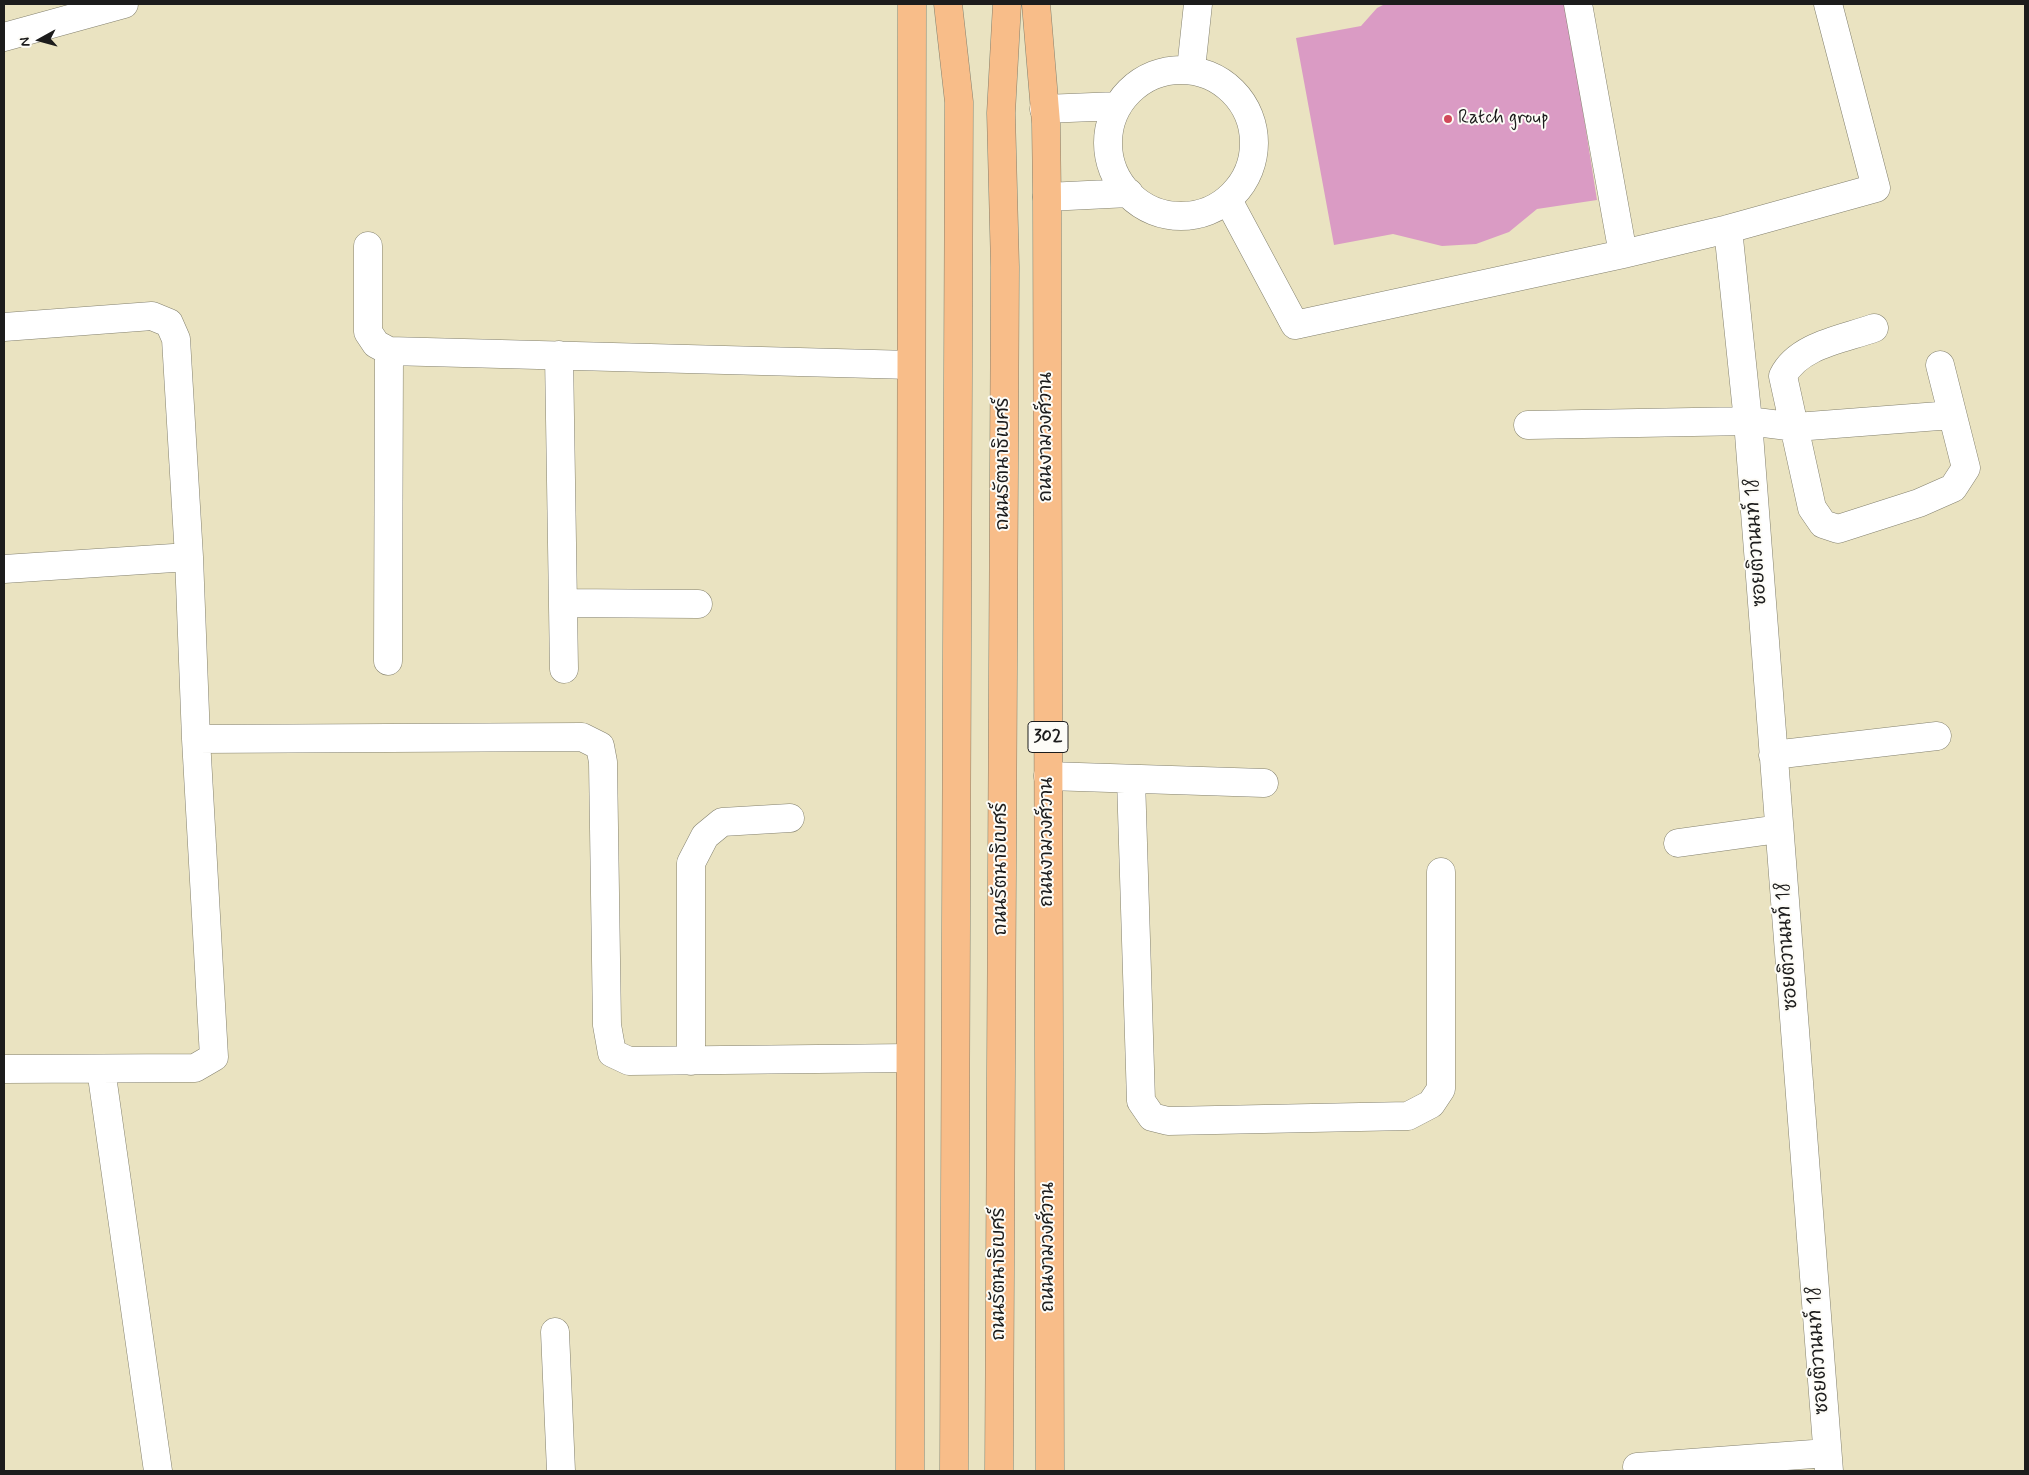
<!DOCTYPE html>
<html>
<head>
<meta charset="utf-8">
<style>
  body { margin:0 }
  #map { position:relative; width:2029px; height:1475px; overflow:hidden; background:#eae3c1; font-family:Mynerve,sans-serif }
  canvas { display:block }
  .frame { position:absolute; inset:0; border:5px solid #1c1c1c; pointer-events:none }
  .north { position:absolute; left:15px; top:15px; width:50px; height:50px; -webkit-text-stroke:4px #fdfcf7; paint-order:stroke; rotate:263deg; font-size:14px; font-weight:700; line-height:20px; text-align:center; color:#1c1c1c }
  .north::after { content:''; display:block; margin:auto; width:18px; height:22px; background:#1c1c1c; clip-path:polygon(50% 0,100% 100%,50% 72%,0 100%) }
</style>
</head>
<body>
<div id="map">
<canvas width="2029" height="1475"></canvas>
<div class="frame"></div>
<div class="north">N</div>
</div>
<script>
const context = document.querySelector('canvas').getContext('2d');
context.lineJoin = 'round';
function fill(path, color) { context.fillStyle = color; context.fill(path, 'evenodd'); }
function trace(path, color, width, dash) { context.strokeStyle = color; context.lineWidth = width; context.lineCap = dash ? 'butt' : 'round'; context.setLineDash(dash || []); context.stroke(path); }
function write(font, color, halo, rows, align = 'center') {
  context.font = font + ' Mynerve,"Playpen Sans Thai",sans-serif'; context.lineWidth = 4; context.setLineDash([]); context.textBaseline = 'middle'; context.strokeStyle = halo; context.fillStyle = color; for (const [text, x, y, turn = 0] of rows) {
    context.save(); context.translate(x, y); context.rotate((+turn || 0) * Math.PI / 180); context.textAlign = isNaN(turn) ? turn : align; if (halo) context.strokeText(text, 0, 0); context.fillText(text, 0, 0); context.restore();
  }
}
const building = new Path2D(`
  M1385,4H1566L1597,200L1537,209L1509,232L1476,244L1442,246L1393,234L1334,245L1296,38L1361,26L1377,8Z`);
const minor = new Path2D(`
  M1578,4L1623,254
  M4,37L124,4
  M1191,69L1198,4
  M1108 143a73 73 0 1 1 146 0a73 73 0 1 1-146 0Z
  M1044,109L1118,106
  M1047,197L1129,193
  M1228,200L1295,325L1623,254L1728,229L1876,188L1828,4
  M1728,229L1748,421L1829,1471
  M368,246V332L376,344L389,351L911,365
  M4,327L152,316L169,323L176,339L189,557L196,739L214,1057L195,1068L4,1069
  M1874,328C1844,339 1798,345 1783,376L1812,508L1823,524L1838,529L1919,503L1953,488L1966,468L1940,365
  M559,355L564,669
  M1528,425L1748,421L1796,427L1952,415
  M4,569L189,557
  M563,603L698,604
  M388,661L389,351
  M196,739L582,737L600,746L603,762L607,1025L612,1053L629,1061L910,1058
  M1773,755L1937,736
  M1048,776L1264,783
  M1131,779L1141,1101L1152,1117L1168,1121L1408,1116L1431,1104L1441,1089V872
  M1678,843L1779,829
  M691,1061V863L705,836L722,822L790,818
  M101,1069L158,1471
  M555,1332L561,1471
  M1637,1467L1827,1453`);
const major = new Path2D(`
  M948,4L959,102L954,1471
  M1036,4L1046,123L1047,197L1050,1471
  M910,1471L912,4
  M999,1471L1005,267L1001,113L1007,4`);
const markers = [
  [1448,119,5,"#d1495b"]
];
const shields = [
  [1048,737,40]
];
const shieldNames = [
  ["302",1048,737]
];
const poiNames = [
  ["Ratch group",1458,119]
];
const streetNames = [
  ["ถนนงามวงศ์วาน",1047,437,-90],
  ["ถนนรัตนาธิเบศร์",1004,464,-90],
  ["ซอยติวานนท์ 18",1757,542,-94],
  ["ถนนงามวงศ์วาน",1048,842,-90],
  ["ถนนรัตนาธิเบศร์",1002,869,-90],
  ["ซอยติวานนท์ 18",1788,946,-94],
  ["ถนนงามวงศ์วาน",1049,1247,-90],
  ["ถนนรัตนาธิเบศร์",1000,1274,-90],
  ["ซอยติวานนท์ 18",1819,1350,-94]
];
fill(building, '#da9bc4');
trace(minor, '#83806e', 29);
trace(major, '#83806e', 29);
trace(minor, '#fff', 28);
trace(major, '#f8bd89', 28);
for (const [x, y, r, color] of markers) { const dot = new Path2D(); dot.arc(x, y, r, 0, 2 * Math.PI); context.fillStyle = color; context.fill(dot); trace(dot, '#fdfcf7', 2); }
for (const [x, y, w] of shields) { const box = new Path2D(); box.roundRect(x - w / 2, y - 15.5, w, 31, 4); context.fillStyle = '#fdfcf7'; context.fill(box); trace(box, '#1c1c1c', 1); }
write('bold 18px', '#1c1c1c', null, shieldNames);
write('19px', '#1c1c1c', '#fdfcf7', poiNames, 'left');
write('19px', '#1c1c1c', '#fdfcf7', streetNames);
</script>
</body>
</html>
